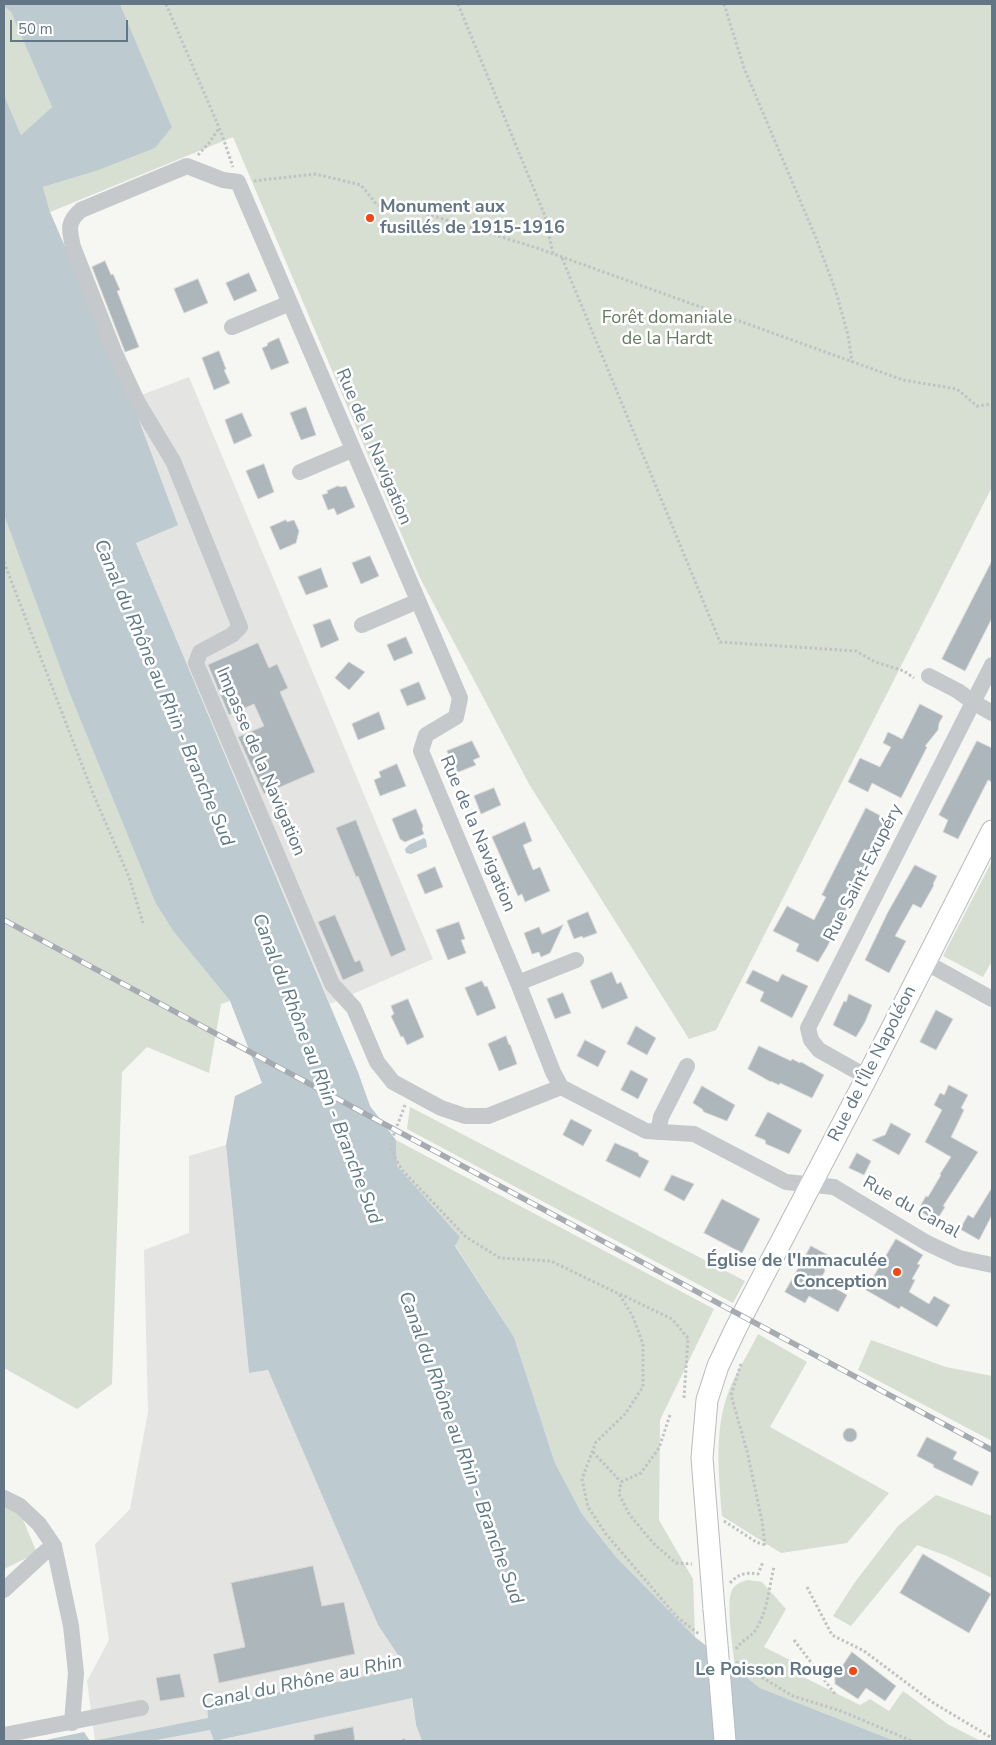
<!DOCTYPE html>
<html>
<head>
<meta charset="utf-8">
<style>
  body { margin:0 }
  #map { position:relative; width:996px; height:1745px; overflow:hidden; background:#f6f6f2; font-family:"Nunito Sans",sans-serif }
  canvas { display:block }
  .frame { position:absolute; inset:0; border:5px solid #627686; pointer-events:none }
  .scale { position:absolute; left:10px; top:20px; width:118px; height:22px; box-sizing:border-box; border:2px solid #627686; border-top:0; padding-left:6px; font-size:15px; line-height:18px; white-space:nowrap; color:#627686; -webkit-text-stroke:4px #fff; paint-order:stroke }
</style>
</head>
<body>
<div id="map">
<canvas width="996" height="1745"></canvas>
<div class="frame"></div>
<div class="scale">50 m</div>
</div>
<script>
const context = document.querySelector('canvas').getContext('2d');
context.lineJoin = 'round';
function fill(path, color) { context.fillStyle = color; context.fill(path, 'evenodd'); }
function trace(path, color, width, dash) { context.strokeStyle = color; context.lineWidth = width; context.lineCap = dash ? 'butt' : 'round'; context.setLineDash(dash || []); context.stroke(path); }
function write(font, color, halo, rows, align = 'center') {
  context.font = font + ' "Nunito Sans",sans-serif'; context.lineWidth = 5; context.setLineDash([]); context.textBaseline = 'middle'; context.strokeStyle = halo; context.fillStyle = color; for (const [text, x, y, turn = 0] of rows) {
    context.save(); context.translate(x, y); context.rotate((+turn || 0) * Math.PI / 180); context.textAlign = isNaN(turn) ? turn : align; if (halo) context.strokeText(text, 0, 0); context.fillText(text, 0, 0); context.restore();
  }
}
const built = new Path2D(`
  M189,377L433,959L330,1004L136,543L131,399Z
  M226,1145L249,1373L268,1370L378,1625L406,1667L416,1725L422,1741H95L87,1681L109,1640L95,1544L130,1509L148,1412L144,1250L189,1233V1156Z`);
const green = new Path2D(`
  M120,4H992V487L716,1030L689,1039L529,784L420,578L233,137L50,212L43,187L93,172L172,127Z
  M4,6L11,11L52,107L21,135L4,95Z
  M4,515L69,692L155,902L173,931L230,1001L221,1004L209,1073L147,1047L122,1072L112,1384L77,1409L4,1368Z
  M992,861V961L983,977L943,956Z
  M410,1107L745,1281L733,1303L407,1129Z
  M396,1140L714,1309L660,1420L659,1520L693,1579L695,1637L616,1557L582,1514L555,1463L514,1337L455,1245L460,1237L397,1166Z
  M758,1334L807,1362L770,1427L889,1493L847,1543L781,1553L722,1516C719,1477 714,1434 727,1396C733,1377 749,1353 758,1334Z
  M871,1340L946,1367L992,1376V1441L858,1370Z
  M936,1495L992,1516V1578L947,1556L917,1545L851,1626L833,1616L855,1582L898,1526Z
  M4,1506L21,1515L37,1553L4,1569Z
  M748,1580L762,1582L786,1609L764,1647L790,1660L791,1671L860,1705L870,1699L889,1711L903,1691L949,1725L981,1741H895L760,1688L735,1669C734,1653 725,1602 732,1590C735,1584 741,1582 748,1580Z`);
const water = new Path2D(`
  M4,4H120L172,127L155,148L93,172L43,187L50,212L131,399L178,525L136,543L358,1072L370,1106L396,1140L397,1166L460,1237L455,1246L514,1337L555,1463L582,1514L616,1557L695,1637L760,1688L895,1741H422L416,1725L412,1698L214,1741L210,1730L151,1741H93L208,1718L207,1705L343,1681L406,1667L378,1625L268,1370L249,1373L226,1145L235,1096L262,1083L230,1001L173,931L155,902L69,692L4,515V95L21,135L52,107L11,12L4,6Z
  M424,838L426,840L427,847L411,854L406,853L405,849L409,845Z
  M84,1732L90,1741H41Z`);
const building = new Path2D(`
  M105,261L111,275L113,274L120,290L117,291L139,347L125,352L92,267Z
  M249,273L257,291L234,301L226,283Z
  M198,279L208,303L184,313L174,289Z
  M279,338L289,363L271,370L262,348L267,346L268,343Z
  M219,351L226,369L224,370L230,383L214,390L202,358Z
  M306,407L316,435L301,440L290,413Z
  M242,413L252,436L234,444L225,420Z
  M264,464L274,492L258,499L246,471Z
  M338,486L341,487L346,486L355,507L337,515L334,508L328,510L322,495L328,493L327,491Z
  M286,520L287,522L294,520L299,531L296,543L280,550L270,527Z
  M370,556L379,576L361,584L352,563Z
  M992,561V618L965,671L942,659Z
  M321,568L328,587L306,595L298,577Z
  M330,619L339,640L321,648L313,625Z
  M406,637L413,653L394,661L387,645Z
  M258,643L269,668L277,664L288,688L280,692L315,772L264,794L238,737L264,726L254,704L229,715L208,665Z
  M349,662L365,672L349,690L335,678Z
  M419,682L426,699L407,706L400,690Z
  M920,704L943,716L939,723L938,730L925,746L927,747L901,798L872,783L868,792L848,782L860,758L880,767L891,747L883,743L888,732L902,739Z
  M379,712L385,729L358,740L352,724Z
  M472,741L480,757L473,760L476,765L456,773L447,751Z
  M977,741L992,748V782L988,780L958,839L943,832L948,820L939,815Z
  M397,764L406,786L380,796L374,780L381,777L379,772Z
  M494,788L501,805L481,814L474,796Z
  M866,808L890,821L827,947L818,962L796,951L799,944L773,931L787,906L814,920L826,897L822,895Z
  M416,809L423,826L422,829L424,834L405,842L400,839L392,819Z
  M356,820L406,950L391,957L358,876L356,877L336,828Z
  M525,822L532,841L523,845L533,870L540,867L550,891L525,902L522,894L518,896L492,837Z
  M915,865L937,876L933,884L934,885L921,908L913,904L895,936L906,941L889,973L865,960L888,912Z
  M435,867L443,887L425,894L417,875Z
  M588,912L597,933L583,938L582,936L574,939L567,921Z
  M335,915L355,962L360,960L364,971L343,980L318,922Z
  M459,922L465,939L461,940L466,953L448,960L436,930Z
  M563,925L550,953L541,957L539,952L532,954L524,933L539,927L542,934Z
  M753,970L778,982L782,974L808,986L792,1018L760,1001L764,992L746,983Z
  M612,972L617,984L621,982L628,998L602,1009L590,981Z
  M482,981L485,987L487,986L496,1008L477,1016L465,988Z
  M563,993L571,1013L555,1019L547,999Z
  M849,994L872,1005L865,1022L856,1037L833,1025L844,1001L846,1002Z
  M408,999L424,1037L407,1045L403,1036L401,1037L391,1016L394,1014L391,1006Z
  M936,1010L953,1019L936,1050L920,1042Z
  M636,1026L656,1038L647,1055L627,1044Z
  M506,1036L509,1045L510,1044L517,1064L499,1071L488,1044Z
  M585,1040L606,1051L598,1067L577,1056Z
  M759,1046L791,1061L792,1059L800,1063L801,1062L824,1075L812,1098L780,1083L779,1085L771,1081V1082L748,1069Z
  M631,1070L648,1079L638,1099L621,1090Z
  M949,1085L968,1095L961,1108L964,1110L951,1137L978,1152L943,1206L945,1207L936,1221L918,1210L926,1196L928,1197L941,1175L940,1174L951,1157L925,1142L942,1110L934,1105L940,1093L944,1095Z
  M702,1086L735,1105L727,1121L704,1112L702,1109L693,1103Z
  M768,1112L802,1130L789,1154L766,1144L765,1140L755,1136Z
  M571,1119L592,1130L583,1146L563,1135Z
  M891,1123L911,1134L899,1155L872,1140L885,1135Z
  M615,1143L638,1153L639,1156L649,1161L640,1178L606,1161Z
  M857,1153L871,1161L864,1175L849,1168Z
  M672,1175L694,1184L684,1201L664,1190Z
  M992,1188V1215L979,1240L960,1229L968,1215L973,1218Z
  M722,1199L760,1219L742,1253L704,1233Z
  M896,1239L923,1255L917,1264L920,1265L912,1279L915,1280L909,1292L929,1304L934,1296L950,1305L937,1327L901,1306L899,1309L866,1290Z
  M811,1246L828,1255L823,1264L825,1271L820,1280L847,1295L838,1312L809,1296L805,1303L785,1292Z
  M843 1435a7 7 0 1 1 14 0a7 7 0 1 1-14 0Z
  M927,1437L957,1452L953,1459L979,1472L972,1486L933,1467L934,1465L917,1456Z
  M923,1554L991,1594L969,1633L900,1593Z
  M313,1566L322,1606L344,1602L355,1654L219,1683L213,1654L245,1647L231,1583Z
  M852,1652L896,1686L885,1701L866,1688L858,1699L835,1684V1677Z
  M180,1674L185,1697L160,1701L156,1678Z
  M353,1727L355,1741H314V1735Z`);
const path = new Path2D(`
  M166,4L221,132L233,167
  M458,4L545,216L553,254
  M724,4L744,68L816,238L836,292L848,335L852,362
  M198,155L209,143L219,128
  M254,181L315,174L361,185L377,205L404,207L537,248L903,380L957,389L977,406L992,404
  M562,258L720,642L856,651L875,662L904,671L914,678
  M4,562L94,796L129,877L143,923
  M405,1105L391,1142C391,1153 397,1162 403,1171L466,1237L500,1258L551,1261L619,1294L633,1317L643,1344V1387L625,1414L596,1442L582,1479L588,1507L606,1534L677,1617L699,1634
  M620,1294L672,1319L688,1338L684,1398
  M741,1364L731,1395L747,1451L762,1521L765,1545
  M670,1415L659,1448L641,1473L621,1482L619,1494L629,1514L654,1544L676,1563L692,1564
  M593,1452L621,1482
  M724,1521L756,1542L765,1545V1547
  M730,1583C738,1574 746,1572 758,1574L763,1562
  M807,1587L832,1635L864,1651L932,1702L992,1738
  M794,1640L835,1694
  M736,1649C741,1641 749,1638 755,1631C767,1613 769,1588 774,1567
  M736,1662L793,1696L841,1711L912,1741
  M403,1739L404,1741`);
const minor = new Path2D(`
  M232,327L290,303
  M300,472L352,450
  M362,625L418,601
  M929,676L958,691L973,702L992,713
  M925,962L992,999
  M518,983L576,960
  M867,1077L819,1050L811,1040L808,1028L992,665
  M561,1087L488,1116H465L441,1108L393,1082L377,1062L354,1008L332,984L196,663L200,652L232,635L240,627L173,461L138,403L114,351L73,247C69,229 67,222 81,210L187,166L223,180L238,182L460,698L456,717L426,735L421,751L518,983L553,1072L561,1087L646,1131L694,1134L786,1182L834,1187L927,1243L959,1258L992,1265
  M658,1132L661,1117L687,1066
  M4,1498L20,1506L39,1524L54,1546L71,1626L76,1673L72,1723
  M4,1590L45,1552L54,1546
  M4,1735L141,1708`);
const major = new Path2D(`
  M714,1609L702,1458L707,1400L718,1366L736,1328L867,1077L992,831`);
const rail = new Path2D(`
  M4,920L992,1450`);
const majorBridge = new Path2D(`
  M714,1609L725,1741`);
const markers = [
  [370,218,5,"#f44714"],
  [897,1272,5,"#f44714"],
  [853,1671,5,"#f44714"]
];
const poiNames = [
  ["Monument aux",380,208,"left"],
  ["fusillés de 1915-1916",380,229,"left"],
  ["Église de l'Immaculée",887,1262],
  ["Conception",887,1283],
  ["Le Poisson Rouge",843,1671]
];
const parkNames = [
  ["Forêt domaniale",667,319],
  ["de la Hardt",667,340]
];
const streetNames = [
  ["Rue de la Navigation",373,447,67],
  ["Impasse de la Navigation",260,762,67],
  ["Rue de la Navigation",477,834,67],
  ["Rue Saint-Exupéry",864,873,-63],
  ["Rue de l'Île Napoléon",873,1064,-63],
  ["Rue du Canal",911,1208,29]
];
const waterNames = [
  ["Canal du Rhône au Rhin - Branche Sud",163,693,67],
  ["Canal du Rhône au Rhin - Branche Sud",316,1069,69],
  ["Canal du Rhône au Rhin - Branche Sud",460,1448,70],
  ["Canal du Rhône au Rhin",302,1683,-12]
];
fill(built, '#e4e5e3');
fill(green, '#d7ded2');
fill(water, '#bdcacf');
fill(building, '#adb6bb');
trace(building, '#d7d7d5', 1);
trace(major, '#b8bcc0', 23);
trace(path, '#c0c2c4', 3, [2.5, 2.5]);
trace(minor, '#c5c9cc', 16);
trace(major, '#fff', 21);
trace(rail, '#a5abb1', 5.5);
trace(rail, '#fff', 4, [11]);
trace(majorBridge, '#b8bcc0', 23, []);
trace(majorBridge, '#fff', 21);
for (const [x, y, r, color] of markers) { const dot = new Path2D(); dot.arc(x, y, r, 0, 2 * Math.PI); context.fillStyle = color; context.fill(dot); trace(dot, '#fff', 2); }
write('bold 18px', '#627686', '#fff', poiNames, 'right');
write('18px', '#677c61', '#fff', parkNames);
write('18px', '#627686', '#fff', streetNames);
write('italic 19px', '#5d7983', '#fff', waterNames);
</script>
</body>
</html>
